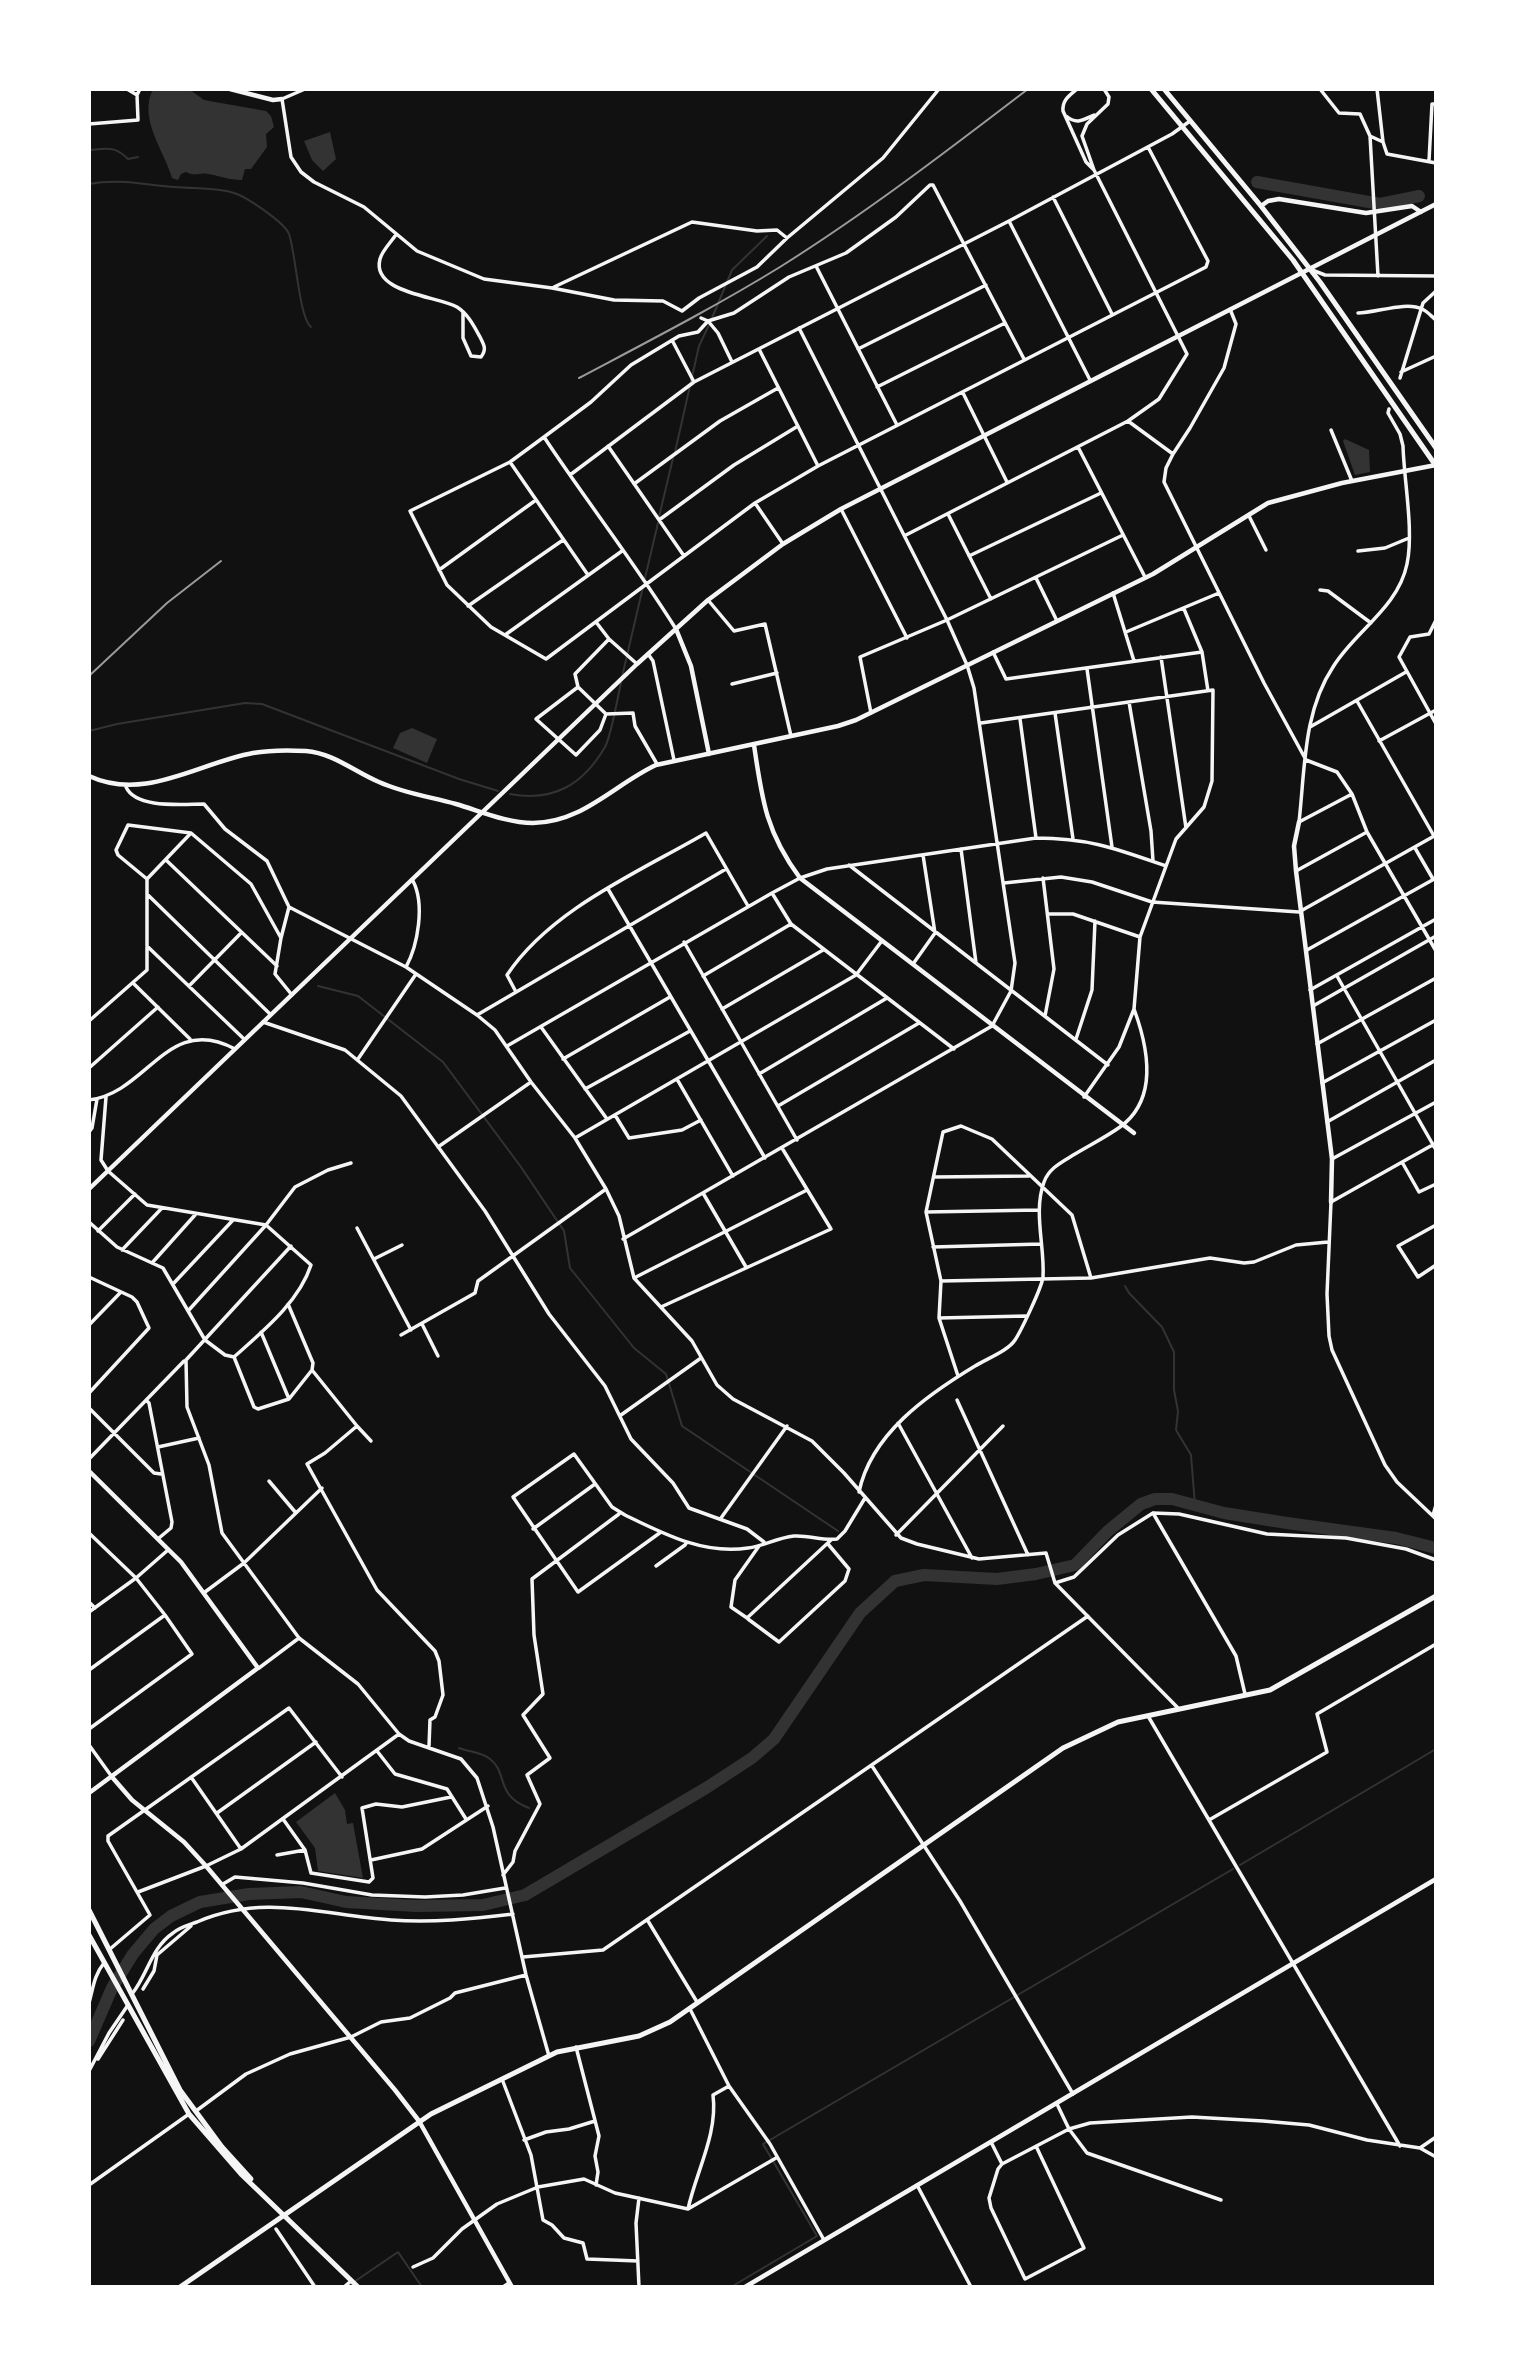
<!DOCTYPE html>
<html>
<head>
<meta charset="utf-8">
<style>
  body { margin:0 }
  #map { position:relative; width:1525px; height:2376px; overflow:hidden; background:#111; font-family:"Open Sans",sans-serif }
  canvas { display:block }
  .frame { position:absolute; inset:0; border:91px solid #fff; pointer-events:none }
</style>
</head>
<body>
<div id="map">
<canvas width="1525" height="2376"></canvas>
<div class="frame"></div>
</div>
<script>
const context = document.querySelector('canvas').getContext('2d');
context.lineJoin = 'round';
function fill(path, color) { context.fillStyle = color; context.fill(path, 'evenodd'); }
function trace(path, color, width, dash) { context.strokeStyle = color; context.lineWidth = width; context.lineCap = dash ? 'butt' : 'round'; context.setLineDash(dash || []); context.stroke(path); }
const water = new Path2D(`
  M153,89H189L204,100L266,111L271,116L274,127L266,134L267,147L251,169H245L242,180C229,180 220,176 208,174C199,172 194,177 186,172L181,174L178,180L172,178C164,150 138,119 153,89Z
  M330,132L336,159L323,171L312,160L304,141Z
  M1345,439L1369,450L1370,472L1355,475L1343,441Z
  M412,728L437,739L427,763L393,748L400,733Z
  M335,1793L345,1810L347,1824L353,1823L363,1878L318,1871L315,1848L296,1822Z`);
const stream = new Path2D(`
  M89,150C107,149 114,145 128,159L138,157
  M89,184C119,178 145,185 175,187C194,189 215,187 234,193C247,197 285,223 289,234C296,254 299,318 311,327
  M712,318L732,270L767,236
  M675,452L699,346L710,323
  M659,517L673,458
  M645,578L658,523
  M622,677L643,587
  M89,731L117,724L245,703L262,704L459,779L498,791
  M510,794C553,802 583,785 605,747C612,733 617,699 621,683
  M318,986L358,996L443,1062L521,1167L564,1231L570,1268L634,1348L666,1374L682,1426L838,1531
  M1125,1286L1129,1293L1162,1327L1174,1352V1390L1178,1411L1176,1430L1191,1455L1195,1505
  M459,1748C469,1752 482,1752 490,1759C508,1772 495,1796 529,1808
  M1240,1865L1436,1749
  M348,2286L398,2252L422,2287
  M731,2287L817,2236L763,2144L1233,1869`);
const river = new Path2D(`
  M1257,182L1380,204L1419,196
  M89,2041L112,1988L133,1954L154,1929L171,1916L200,1902L249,1894L301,1892L346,1902L416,1906L483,1905L525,1895L706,1788L752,1758L774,1739L860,1613L895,1581L924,1575L997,1579L1036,1574L1075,1565L1108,1531L1141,1504L1155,1499H1172L1224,1513L1287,1523L1396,1538L1436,1548`);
const minor = new Path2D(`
  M127,89L137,95
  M305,89L282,99L291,157L301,172L314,182L364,207L417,251L484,279L552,288L614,300L663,301L682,311L699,298L757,267L787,238L883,158L939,89
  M1077,89C1070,95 1062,100 1063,111L1086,162L1094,170L1082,136L1087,124L1108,104L1109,97L1104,89
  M1320,89L1339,113L1360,114L1370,136L1378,276
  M1377,89L1383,142L1387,154L1436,163
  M1066,116C1077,125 1083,120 1094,115
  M89,124L138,120L137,95L140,89
  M1370,136L1383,142
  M1429,161L1432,104H1436
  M1053,197L1112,314
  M1009,221L1090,380
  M395,236C391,242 382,251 380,259C371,293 437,296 457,307C468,314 474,326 480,337C484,345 487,349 481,357L471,356L463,338V312
  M816,266L897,425
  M1312,270L1325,275L1436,276
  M554,287L692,222L757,231L777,230L787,238
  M1230,309L1236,324L1224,368L1190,428L1173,454L1166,468L1164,482L1264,683L1306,760L1337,772L1352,794L1367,832L1436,951
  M1358,313C1376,313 1406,301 1422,309C1427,311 1432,317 1436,320
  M701,318L708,321L734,313L789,277L846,253L896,217L930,185H933L1024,359
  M672,340L694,382
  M759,349L818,466
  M858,349L986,285
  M1401,372L1436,356
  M1400,378L1423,303L1436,291
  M877,387L1005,323
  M963,393L1007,482
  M1128,421L1173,454
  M1331,430L1352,481
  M544,437L591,402L631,365L679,336L698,332L708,321L718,333L732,362
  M608,446L684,556
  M1078,447L1145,577
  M510,462L588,575
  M570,475L694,382L1009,221L1172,134L1190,121
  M634,484L720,421L778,388
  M755,503L783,544
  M841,509L907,638
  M948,514L991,599
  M1249,516L1266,550
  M659,520L734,465L798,426
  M906,535L1128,421L1159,399L1187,354L1094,170
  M1358,551L1385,548L1409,538
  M969,556L1101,493
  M439,570L536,500
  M1036,578L1057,621
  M1320,590L1328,591L1371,623
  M1113,593L1134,661
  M708,600L734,631L765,624L791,736
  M468,606L563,540
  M1184,609L1202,652L1208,691
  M1436,620L1429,634L1410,637L1399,657L1436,724
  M596,622L609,639L637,664
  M676,629C635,563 587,502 544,437L510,462L410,511L447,585L491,627L546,659L755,503L818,466L1206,267L1208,261L1148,147
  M1126,632L1219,593
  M505,635L622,551
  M993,652L1006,679L1202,652
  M648,654L653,661L674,760
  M1161,657L1186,828
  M1087,669L1112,847
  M732,684L777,673
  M578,687L536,719L576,755L600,730L606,714L578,687L575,674L609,639
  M1357,701L1434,836
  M1129,702L1151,831L1153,861
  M871,713L860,657L947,620L1123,535
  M1055,713L1073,839
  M606,714L633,713L635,726L657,764
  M1020,719L1036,838
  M981,723L1213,690L1212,781L1204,807L1176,839L1140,937L1134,1009L1119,1047L1084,1097
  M1310,727L1406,672
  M1379,741L1436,710
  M126,787C136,809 182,804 204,804L225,829L267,861L289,907L406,967L477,1015L495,1030L531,1082L575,1138L606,1189L619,1216L634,1278L692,1341L717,1385L733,1399L812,1441L844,1473L901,1538L917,1544L979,1559L1046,1553L1055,1583L1178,1708
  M1299,822C1305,770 1303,712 1333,667C1355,631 1398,608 1407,564C1414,531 1404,481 1403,446L1400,434L1388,413L1389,409
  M1299,822L1352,794
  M1415,848L1433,879
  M961,849L976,963
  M166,860L277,966
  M849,865L1108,1065
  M1296,871L1367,832
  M1043,878L1054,969L1045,1016
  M147,879L118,855L116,850L128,825L191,833L251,884L281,938
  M1004,883L1061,877L1092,882L1152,902L1299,912L1436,835
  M608,889L765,1158
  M772,893L791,924L954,1049
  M147,894L270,1014
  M289,907L281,938L275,974L292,995
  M1048,914H1073L1140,937
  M684,942L797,1140
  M147,946L244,1039
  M1307,950L1436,878
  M913,964L935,933L923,855
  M406,967C418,945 425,904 413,881
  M703,976L791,924
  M1337,976L1436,1150
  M133,983L190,1039
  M189,986L241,933
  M1310,990L1436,919
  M516,992L507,975C551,909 639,872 706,833L748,906
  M1313,1006L1436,936
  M722,1009L823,950
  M477,1015L726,869
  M89,1021L147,970V879L191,833
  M263,1022L345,1050L401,1096L485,1211L549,1314L605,1386L631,1439L673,1483L689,1508L747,1529L764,1542
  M541,1027L607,1119
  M1076,1039L1092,990L1095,921
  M1317,1044L1436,978
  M507,1046L772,893L800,878L827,869L1036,838C1089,838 1117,849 1166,866
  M358,1059L416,974
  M563,1059L670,997
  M89,1068L158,1007
  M759,1074L887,998
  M677,1079L733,1176
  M1322,1083L1436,1020
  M585,1089L690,1031
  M106,1097L101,1160L108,1171L147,1205L266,1225L311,1265C299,1302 263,1331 234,1357
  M89,1100C148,1093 167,1013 235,1049
  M778,1106L919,1023
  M615,1115L629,1138L682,1130L701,1120
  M1327,1122L1436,1060
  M89,1132L92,1128L97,1099
  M575,1138L856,975L881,942
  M1436,1143L1331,1202L1327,1294L1329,1336L1332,1350L1385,1465L1397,1482L1436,1519
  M438,1147L531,1082
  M1332,1159L1436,1102
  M1402,1162L1419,1192L1436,1184
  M934,1177L1029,1176
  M703,1193L746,1267
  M926,1212L1039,1210
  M89,1222L117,1247L163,1268L205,1340L225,1355L234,1357L254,1407L258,1409L289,1399L312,1370L313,1363L288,1304
  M1436,1225L1398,1246L1418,1277L1436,1265
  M357,1228L411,1330
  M98,1231L135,1194
  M623,1239L992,1026L1011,991L1015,963L974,688L967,665L947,620L799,328
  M291,1246L186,1360L187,1407L209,1465L222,1533L299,1638L358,1684L399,1734L409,1741L461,1759L477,1778L493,1827L526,1975L549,2056
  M933,1247L1041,1244
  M122,1250L161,1209
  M374,1259L402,1245
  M152,1263L195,1215
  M89,1277L132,1297L137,1302L149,1328L89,1393
  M634,1278L807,1190
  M941,1281L1091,1278L1210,1258L1244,1263L1254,1262L1296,1245L1328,1242
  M173,1284L233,1220
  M661,1307L831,1229L782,1148
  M188,1311L266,1225L295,1187L328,1170L351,1163
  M939,1318L1026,1316
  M422,1324L438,1356
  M89,1325L120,1293
  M261,1332L289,1399
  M401,1335L475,1293L478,1281L606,1189
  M312,1370L357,1426L325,1453L307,1464L377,1590L435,1651L439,1661L443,1695L435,1717L430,1720L429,1746
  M958,1376L939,1318L941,1281L926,1212L943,1132L961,1126L992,1139L1072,1215L1091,1278
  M146,1400L149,1403L172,1522L171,1528L159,1538
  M957,1400L1028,1555
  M89,1408L154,1473L161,1474
  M621,1415L701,1358
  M898,1423L972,1558
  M357,1426L371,1441
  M158,1447L199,1438
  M89,1459L184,1361
  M269,1481L296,1513
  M859,1492C871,1434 927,1395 975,1366C986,1359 1008,1351 1015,1340C1021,1331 1042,1287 1043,1277C1045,1247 1033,1212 1044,1182C1049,1168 1062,1162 1075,1154C1090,1145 1106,1137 1120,1127C1159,1099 1148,1047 1134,1009
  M1153,1513L1236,1656L1245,1694
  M1433,1515L1436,1505
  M721,1518L787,1426
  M533,1529L595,1484
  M661,1532L578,1592L513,1497L574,1454L612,1507L625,1515C664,1534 704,1555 748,1548C764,1546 776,1538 794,1536C809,1535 823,1541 837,1539L845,1531L865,1498
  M89,1533L136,1578L165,1615L192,1654L89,1729
  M896,1535L1003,1426
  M759,1546L735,1580L731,1607L747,1618L831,1540
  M656,1566L685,1545L687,1542
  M1055,1583L1074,1577L1118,1535L1153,1513L1179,1514L1267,1534L1346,1538L1406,1549L1436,1560
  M205,1592L244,1563L322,1488
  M89,1602L95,1608
  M89,1612L136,1578L168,1550
  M748,1619L779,1642L845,1581L849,1569L828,1544
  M259,1668L299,1638
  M89,1670L165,1615
  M1148,1716L1400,2146
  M89,1745L112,1777
  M377,1751L395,1774L447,1789L466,1819
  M872,1766L960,1901L1073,2094
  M191,1777L241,1849
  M217,1813L316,1742
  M283,1819L305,1850L311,1873L369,1882L373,1878L362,1808L376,1804L402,1807L451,1797
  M1209,1820L1327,1752L1317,1714L1436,1644
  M277,1855L305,1850
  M371,1860L422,1849L488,1806
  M503,1875L513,1862L515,1851L540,1804L527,1775L550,1758L523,1715L543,1694L534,1635L532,1579L619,1514
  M223,1884L235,1877L303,1883L372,1895L425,1897L463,1895L505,1888
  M138,1892L206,1866L241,1849L399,1734
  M648,1921L697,2002
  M110,1949L150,1915L108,1841V1836L289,1708L342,1777
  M523,1957L603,1950L1088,1616
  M143,1989L154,1971L157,1955L191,1926
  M132,1994C148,1974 151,1948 173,1933C180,1927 189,1925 197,1922C264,1893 322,1915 391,1920C432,1923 472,1919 513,1914
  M89,2003C93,1989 94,1975 104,1963
  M690,2009L729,2086L770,2144L824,2240
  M576,2047L599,2136L595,2156L598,2172L596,2185
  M98,2059L123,2020
  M89,2071L109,2033L128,2005
  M502,2079L531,2155L543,2220L552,2225L564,2238L583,2243L587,2259L638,2261
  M1057,2104L1069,2129L1087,2153L1221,2200
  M196,2111L246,2074L290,2054L351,2037L381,2022L410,2018L450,1998L455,1993L526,1975
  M524,2140L546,2132L569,2129L595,2121
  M991,2142L1002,2164
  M1036,2146L1084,2248L1025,2279L991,2208L989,2198L998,2169L1002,2164L1069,2129L1090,2123L1192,2117L1263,2121L1309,2125L1367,2140L1420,2148L1436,2157
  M1420,2148L1436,2137
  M89,2185L189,2114
  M917,2185L971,2287
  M639,2198L636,2223L639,2287
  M688,2209C696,2172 718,2134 713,2095L729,2086
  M276,2229L315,2287
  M413,2267L433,2258L462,2229L497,2204L538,2187L584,2179L615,2193L688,2209L776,2158
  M344,2287L351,2281
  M503,2287L509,2283`);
const tertiary = new Path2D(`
  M230,89L273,100L282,99
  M1261,206L1268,201L1279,199L1366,213L1412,206L1421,212
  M676,629L691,666L709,754
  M754,745C762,800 766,832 800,878L1134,1133
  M89,776C145,802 198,763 253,753C270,750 289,750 306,751C333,753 355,772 379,782C403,793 431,797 456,804C480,811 507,823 533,823C582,823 615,784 656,765L838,726L856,720L1153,574L1268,503L1342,483L1436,465
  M1299,822L1294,846L1296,871L1332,1159L1331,1202
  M89,1189L637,664L708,600L783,544L841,509L1436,204
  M89,1471L181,1562L258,1668L89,1793
  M112,1777L132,1800L184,1842L206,1866L395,2090L419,2121L512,2287
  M745,2287L1436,1879`);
const secondary = new Path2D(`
  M89,1910L180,2090L222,2147L251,2179
  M89,1935L189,2114L242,2175L358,2287`);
const primary = new Path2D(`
  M1151,89L1293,260L1436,466
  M1164,89L1261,206L1320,282L1436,448
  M180,2287L431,2114L557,2052L639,2036L670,2022L1063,1748L1118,1722L1270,1690L1436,1596`);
const rail = new Path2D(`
  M579,378C647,342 715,307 780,267C866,213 947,151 1028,89
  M89,676L167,603L221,561`);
fill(water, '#333');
trace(stream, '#333', 2);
trace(river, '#333', 12);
trace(minor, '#f5f5f5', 3.5);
trace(tertiary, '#f5f5f5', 4.5);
trace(secondary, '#f5f5f5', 5);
trace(primary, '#f5f5f5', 5);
trace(rail, '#9a9a9a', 2);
</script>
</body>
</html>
